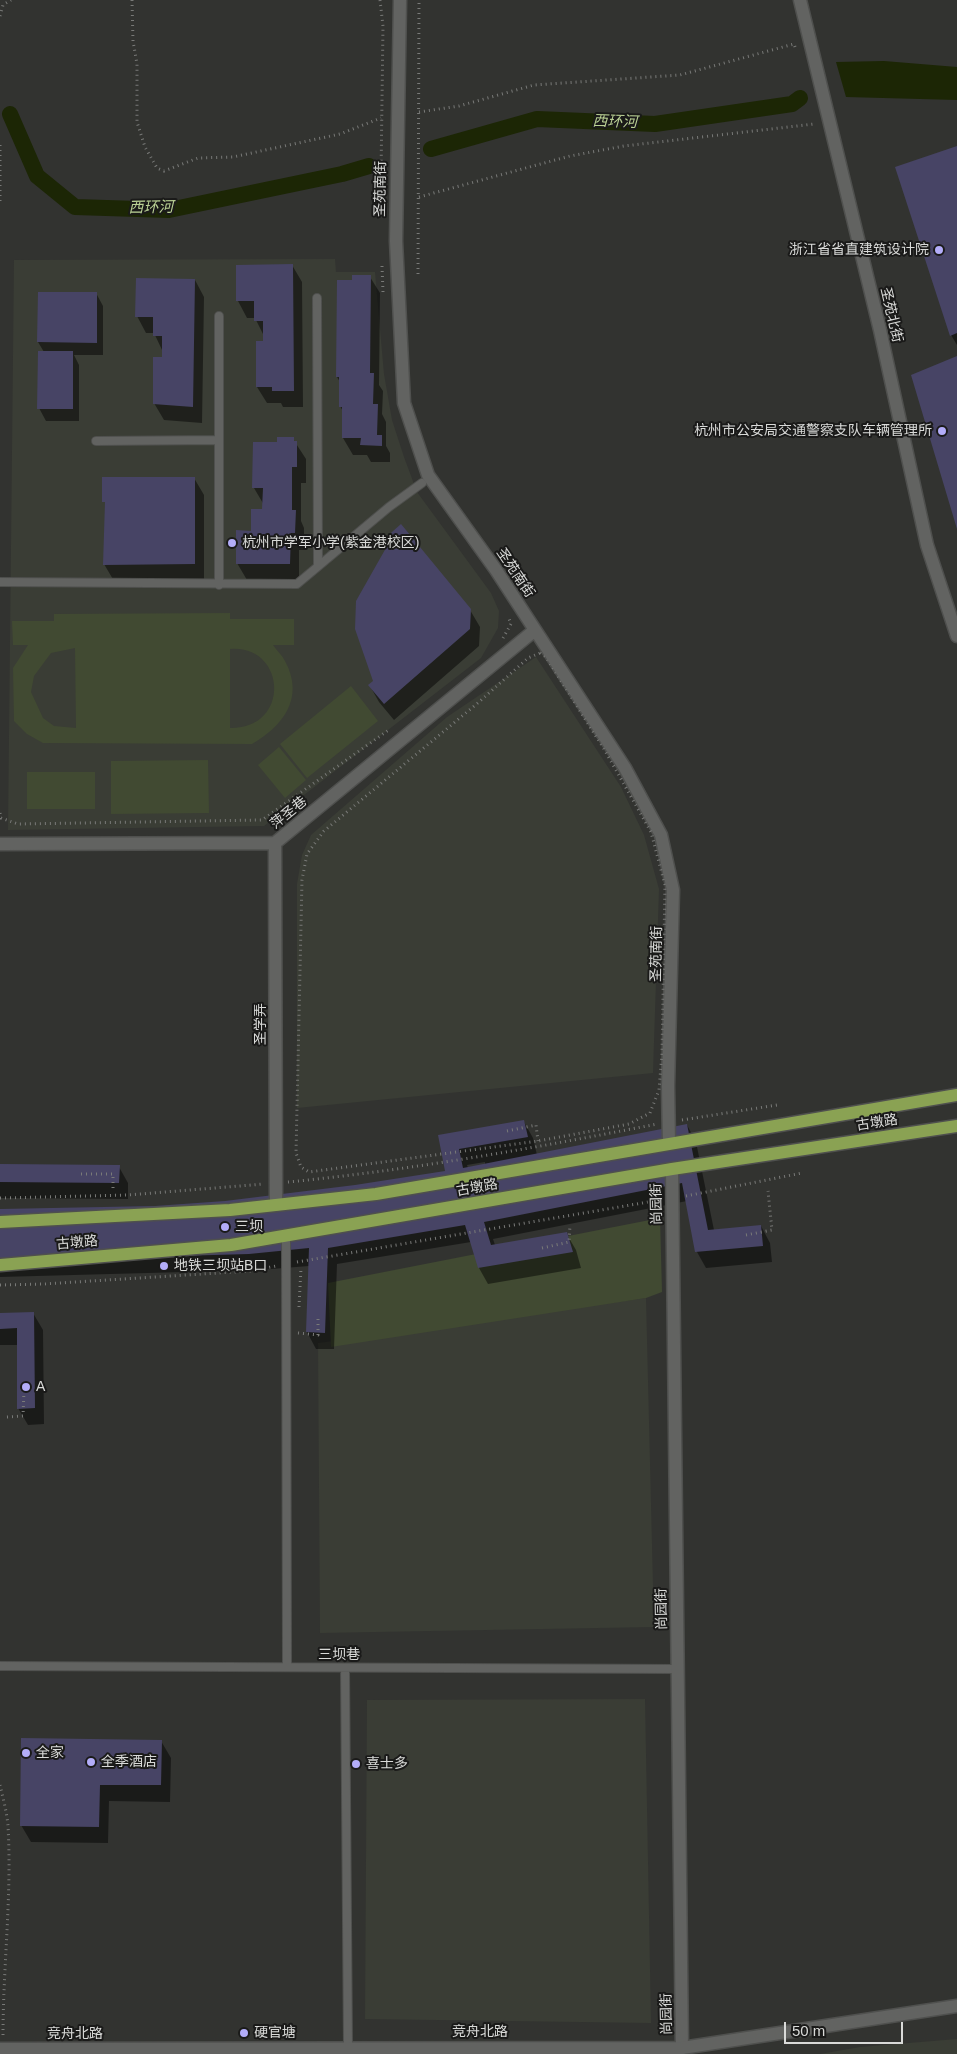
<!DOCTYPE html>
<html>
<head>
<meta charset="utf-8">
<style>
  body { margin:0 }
  #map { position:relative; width:957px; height:2054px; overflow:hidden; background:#323330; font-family:Arial,sans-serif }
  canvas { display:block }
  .scale { position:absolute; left:784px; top:2022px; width:119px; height:22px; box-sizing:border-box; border:2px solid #d9dad8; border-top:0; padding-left:6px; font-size:15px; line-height:18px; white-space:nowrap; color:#d9dad8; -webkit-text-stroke:4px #1a1a19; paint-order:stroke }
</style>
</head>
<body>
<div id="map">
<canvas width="957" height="2054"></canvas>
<div class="scale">50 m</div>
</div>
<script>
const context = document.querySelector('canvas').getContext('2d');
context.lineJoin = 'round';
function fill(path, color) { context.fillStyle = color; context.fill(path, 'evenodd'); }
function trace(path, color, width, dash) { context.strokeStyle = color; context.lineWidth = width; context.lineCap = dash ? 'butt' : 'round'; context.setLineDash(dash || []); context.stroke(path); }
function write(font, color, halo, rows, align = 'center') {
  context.font = font + ' Arial,"Noto Sans SC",sans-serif'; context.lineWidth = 4; context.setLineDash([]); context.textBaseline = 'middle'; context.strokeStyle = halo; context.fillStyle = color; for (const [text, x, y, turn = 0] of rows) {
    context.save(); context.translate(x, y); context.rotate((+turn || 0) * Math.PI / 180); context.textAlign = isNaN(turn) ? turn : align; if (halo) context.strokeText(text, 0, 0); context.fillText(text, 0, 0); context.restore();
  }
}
const built = new Path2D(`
  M335,259L336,272H375L384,374L392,420L404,457L417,492L491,593L499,611L498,628L481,658L264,826L8,830L14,260Z
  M536,657L621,787L644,835L659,889L653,1073L297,1108V884L302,855L311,835L447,717Z
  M646,1298L654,1627L320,1633L318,1343Z
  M645,1699L651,2023L365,2019L367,1700Z
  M957,2039V2054H820L860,2047Z`);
const green = new Path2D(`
  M230,613V619H294V645H273C277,651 282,655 285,661C305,698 283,726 252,744L43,743L27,734L14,721L13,668L28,645H13L12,621H54V614ZM75,648L76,728L54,726L43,718L31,692L34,676L51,653ZM230,649C286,644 292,729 230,728Z
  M351,686L378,721L307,778L280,744Z
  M279,747L306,780L285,798L258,765Z
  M208,760L209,813L111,814V761Z
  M27,772H95V809H27Z
  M660,1218L662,1292L646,1298L331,1347L328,1283Z`);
const water = new Path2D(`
  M884,61L957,67V100L846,97L836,62Z`);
const shadow = new Path2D(`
  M957,148V345L951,335Z
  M292,265L302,282L303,407H283L281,403H267L257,387L264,336L255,318H247L238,301L237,266Z
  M370,277L380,293L379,385L383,391L382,414L386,422V446L390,453V462H371L367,455H353L343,438L344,413L340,406V382L337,377L354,281Z
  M195,280L204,297L202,423L164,420L154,403L163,352L154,333H146L137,316Z
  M39,293H96L103,306V355H74L79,365V421H46L39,408L44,352L38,342Z
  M293,439L306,459V483H301V521L304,528V550H299V580H247L237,563L264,510V505L254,488L278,443Z
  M104,478H194L204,495V581H114L104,564L107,539Z
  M470,610L480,627L479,646L394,720L379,702L370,686Z
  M524,1122L533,1138L537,1155L687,1125L696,1142L714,1230L761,1226L770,1243L772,1262L706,1268L697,1252L687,1201L493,1239L495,1245L566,1233L576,1250L581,1268L488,1284L479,1268L471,1242L337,1264L334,1349H316L307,1332L309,1266L259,1270L0,1277V1210L155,1207L225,1202L355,1187L447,1172L440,1136ZM485,1162V1165L468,1168L467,1165Z
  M0,1166L119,1167L128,1183V1199L0,1198Z
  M33,1313L43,1330L44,1424L28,1425L18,1408V1345H0V1314Z
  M161,1741L171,1758L170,1802L109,1801L108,1843L31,1842L21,1825Z`);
const canal = new Path2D(`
  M10,114L37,176L75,207L169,210L342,174L369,166
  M431,149L537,119L655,124L792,104L800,98`);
const building = new Path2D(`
  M957,146V333L950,336L895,167Z
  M293,264L294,391H272V387H256V341H263V321H254V301H236V265Z
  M352,275H371L370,373H374L373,404H378L377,435H382V446L360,445L361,438H342V407H339V377H336L337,280H352Z
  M136,278L195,279L193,407L153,404V357H162V336H153V317H135Z
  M38,292H97V343L37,342Z
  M38,351H73V409H37Z
  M957,356V529L911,375Z
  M277,437H294V441H297V467H292V510H296L295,533H291L290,564H236V530L251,531V509H262L263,488H252L253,442H277Z
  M102,477H195V564L103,565L105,502H102Z
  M401,524L471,609L470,629L384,704L368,685L373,681L355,629L356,601L386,548L383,540Z
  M524,1120L528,1137L459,1149L463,1168L687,1124L708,1230L761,1225L763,1246L695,1252L682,1183L484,1222L491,1245L567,1232L573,1252L478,1268L465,1225L328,1248L325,1333L306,1332L309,1248L249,1254L0,1261V1209L155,1206L225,1201L355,1185L445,1171L438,1135Z
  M0,1164L120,1165L119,1183L0,1182Z
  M34,1312L35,1408L17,1409V1328L0,1329V1313Z
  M21,1738L162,1740L161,1785H100L99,1827L20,1826Z`);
const path = new Path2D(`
  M132,0L133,41L137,64V122L145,147L157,168L164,171L198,158L233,157L340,134L381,118
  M380,0L383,26L381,175
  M0,16L3,5L11,0
  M419,112L459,106L534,85L680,75L794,44L796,50
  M0,145V202
  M419,197L570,156L624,146L814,124
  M382,266L383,292
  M418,274L419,0
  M503,638L511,624L508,616
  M540,653L546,657L604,749L651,832L665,885L662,1054L659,1090L650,1113L629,1124L538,1141L309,1172L301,1167L296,1153L302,880L307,854L324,831L479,702L528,658Z
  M0,813L1,818L18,824L262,820L390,729
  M682,1120L777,1105
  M507,1131L536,1125L538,1141
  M81,1174H113V1189
  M288,1182C411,1170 535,1148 657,1124
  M686,1196L802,1173
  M0,1198L128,1195L264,1184
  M746,1235L772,1230L768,1191
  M542,1248L569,1242L570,1225
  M297,1262L660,1200
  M0,1285L44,1284L250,1271L276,1266
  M299,1307L301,1268
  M298,1333L318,1335V1315
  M7,1417L23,1416L24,1390
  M0,1785C3,1798 7,1813 8,1826C12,1896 3,1966 3,2036`);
const service = new Path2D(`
  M317,298L318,566
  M219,316V585
  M96,441L219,440
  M0,582L297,584L389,507L422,483
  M286,1236L287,1667
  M0,1666L678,1669
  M345,1668L348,2048`);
const minor = new Path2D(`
  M400,0L396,241L404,403L428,475L496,570L625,768L661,835L673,890L668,1086L669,1143
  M800,0L880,330L927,545L957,636
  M275,843L276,1205
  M0,844L275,843L535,630
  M672,1169L682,2048`);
const tertiary = new Path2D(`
  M0,2049L682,2048L957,2006`);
const primary = new Path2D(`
  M0,1222L230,1210L376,1194L957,1095
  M0,1265L231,1245L672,1169L957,1126`);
const markers = [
  [939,250,5,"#b3adf9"],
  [942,431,5,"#b3adf9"],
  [232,543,5,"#b3adf9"],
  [225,1227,5,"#b3adf9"],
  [164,1266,5,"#b3adf9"],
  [26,1387,5,"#b3adf9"],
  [26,1753,5,"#b3adf9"],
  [91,1762,5,"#b3adf9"],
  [356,1764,5,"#b3adf9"],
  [244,2033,5,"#b3adf9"]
];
const streetNames = [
  ["圣苑南街",381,189,-89],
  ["圣苑北街",891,315,77],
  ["圣苑南街",515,573,56],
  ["萍圣巷",289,813,-39],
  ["圣苑南街",657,954,-89],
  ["圣学弄",261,1024,-90],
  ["古墩路",877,1123,-9],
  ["古墩路",477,1188,-10],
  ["尚园街",657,1204,-91],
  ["古墩路",77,1243,-5],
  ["尚园街",662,1609,-91],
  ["三坝巷",339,1655],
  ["尚园街",667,2014,-91],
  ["竞舟北路",480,2032],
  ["竞舟北路",75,2034]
];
const poiNames = [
  ["浙江省省直建筑设计院",929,250,"right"],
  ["杭州市公安局交通警察支队车辆管理所",932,431,"right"],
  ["杭州市学军小学(紫金港校区)",242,543],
  ["三坝",235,1227],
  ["地铁三坝站B口",174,1266],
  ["A",36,1387],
  ["全家",36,1753],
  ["全季酒店",101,1762],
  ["喜士多",366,1764],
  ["硬官塘",254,2033]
];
const waterNames = [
  ["西环河",615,122,2],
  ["西环河",151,208,-1]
];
fill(built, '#3a3d35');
fill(green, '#414a32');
fill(water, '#1c2605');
fill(shadow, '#0007');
trace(canal, '#1c2605', 16);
fill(building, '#474465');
trace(service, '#4f504e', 10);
trace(minor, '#4f504e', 15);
trace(tertiary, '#4f504e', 15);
trace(primary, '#4f504e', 15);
trace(path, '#797a78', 3, [1, 4]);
trace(service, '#626361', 8);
trace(minor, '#626361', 12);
trace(tertiary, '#626361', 12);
trace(primary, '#8aa253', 12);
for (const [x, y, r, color] of markers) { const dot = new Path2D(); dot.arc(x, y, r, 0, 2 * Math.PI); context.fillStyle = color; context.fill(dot); trace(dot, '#1a1a19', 2); }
write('14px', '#d9dad8', '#1a1a19', streetNames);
write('14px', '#d9dad8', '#1a1a19', poiNames, 'left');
write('italic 15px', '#bad194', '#1a1a19', waterNames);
</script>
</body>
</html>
